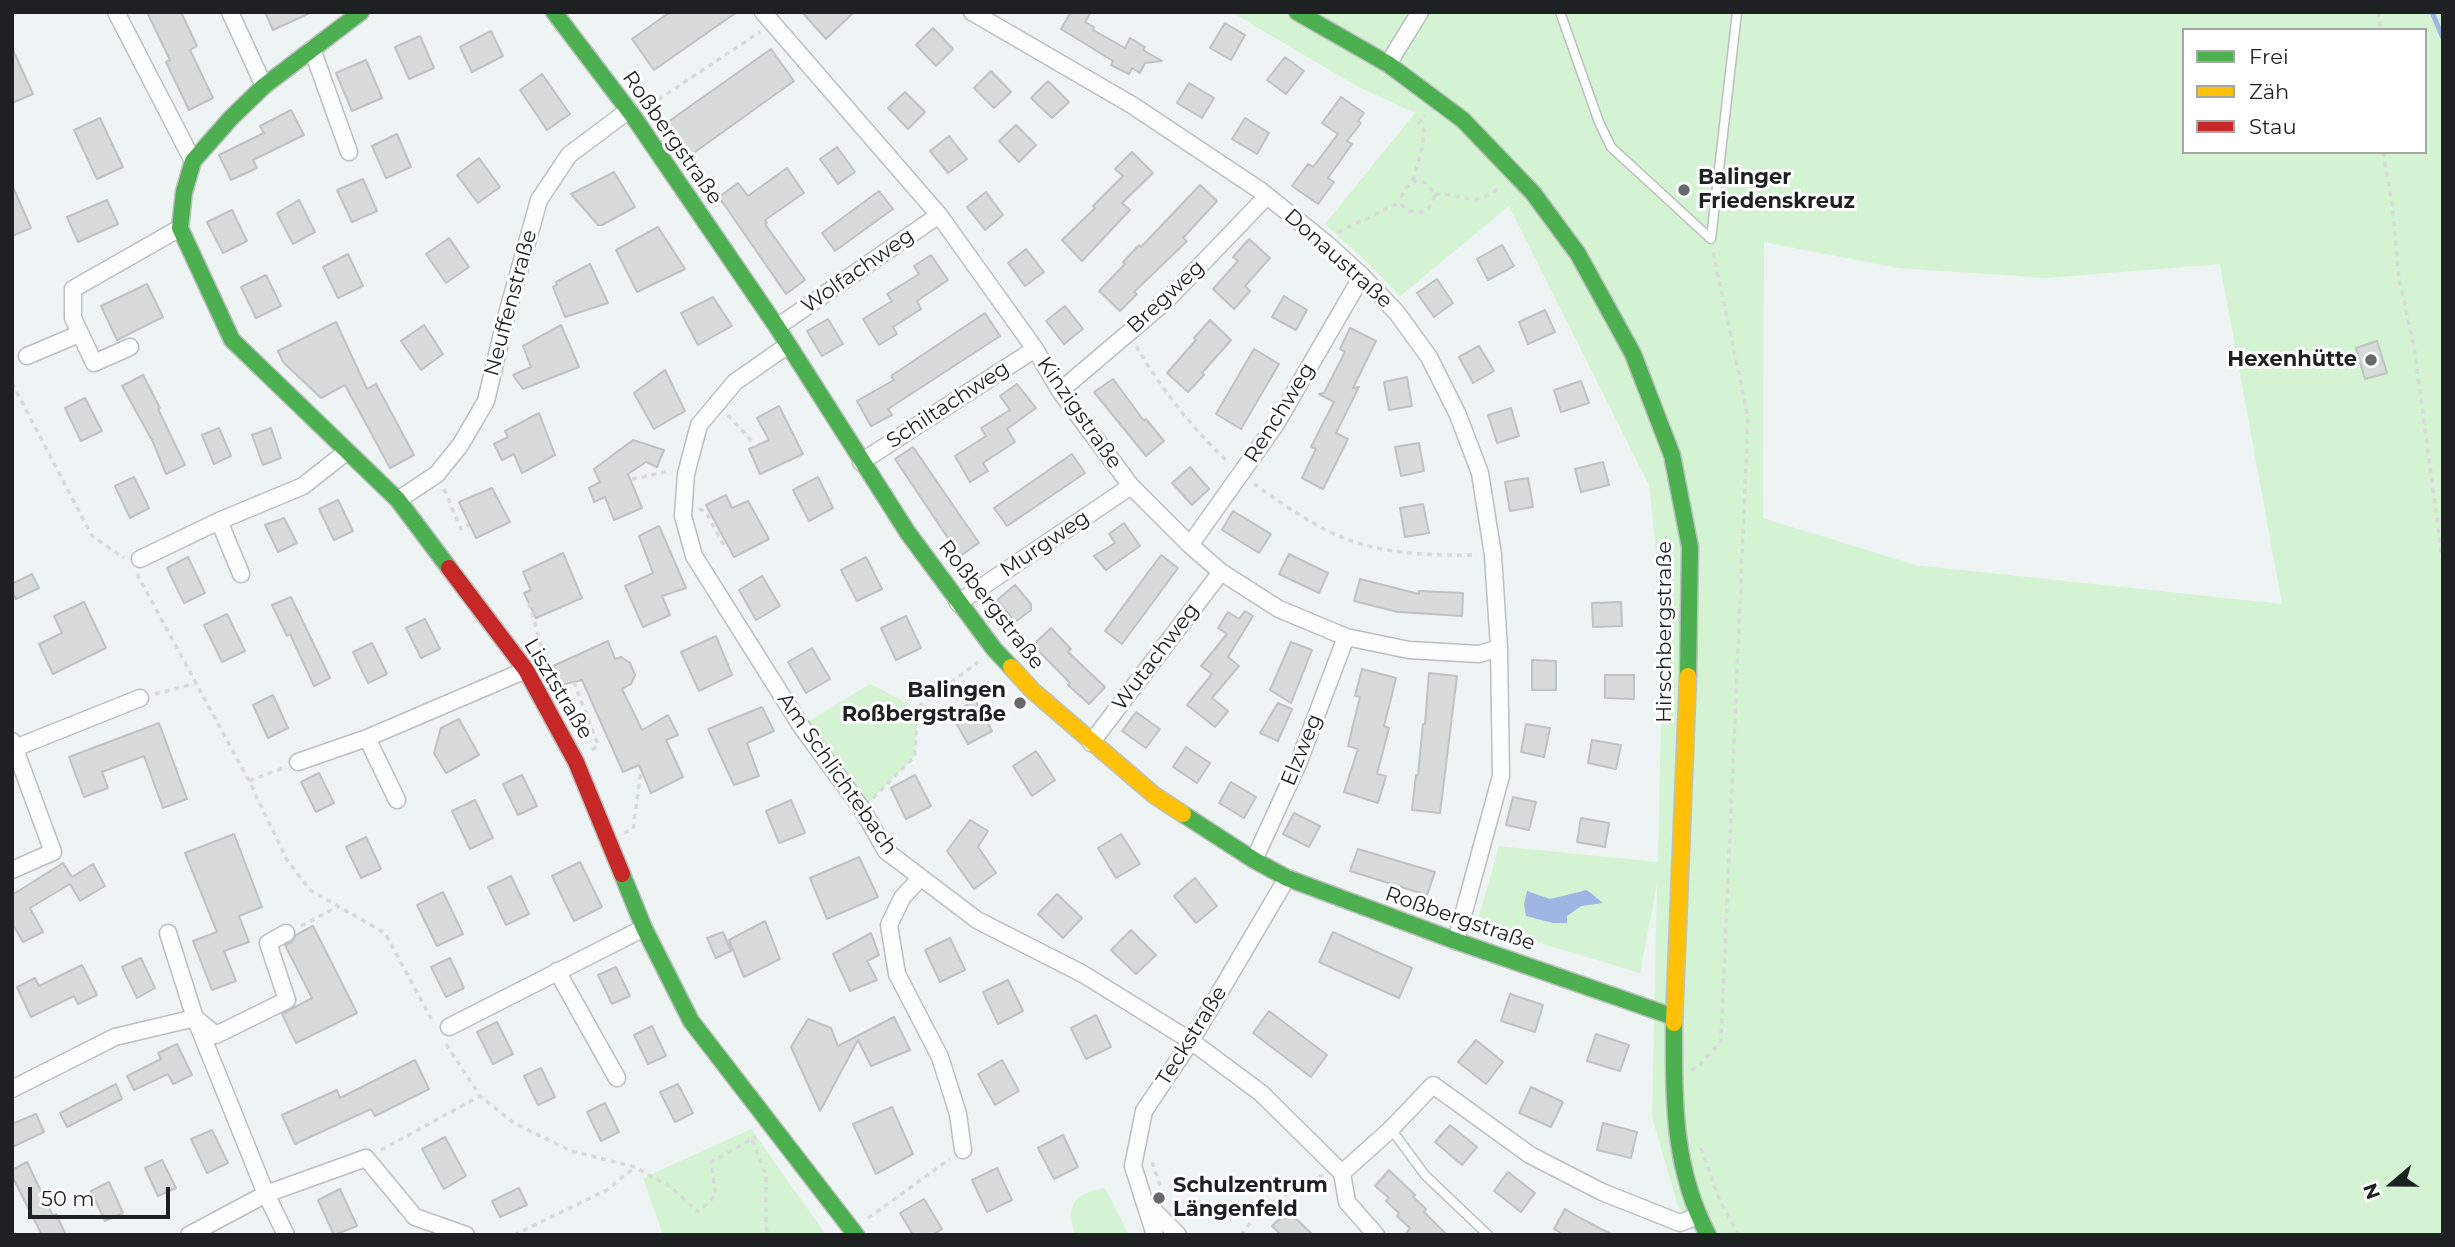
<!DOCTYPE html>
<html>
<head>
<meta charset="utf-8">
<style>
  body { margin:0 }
  #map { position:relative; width:2455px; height:1247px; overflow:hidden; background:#eef3f3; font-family:Montserrat,sans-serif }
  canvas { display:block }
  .frame { position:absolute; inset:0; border:14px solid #1e2121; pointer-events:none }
  .legend { position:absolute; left:2182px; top:28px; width:245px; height:126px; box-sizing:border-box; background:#fff; border:2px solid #a5a6a6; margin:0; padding:9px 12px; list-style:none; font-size:21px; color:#1e2121 }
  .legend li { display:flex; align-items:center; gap:14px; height:35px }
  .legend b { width:35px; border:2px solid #a5a6a6 }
  .north { position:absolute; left:2357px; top:1149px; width:70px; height:70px; -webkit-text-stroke:5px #fff; paint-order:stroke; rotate:250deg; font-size:19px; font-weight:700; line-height:28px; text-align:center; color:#1e2121 }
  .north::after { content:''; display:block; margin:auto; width:24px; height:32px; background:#1e2121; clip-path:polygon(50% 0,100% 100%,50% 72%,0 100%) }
  .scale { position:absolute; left:28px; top:1187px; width:142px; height:32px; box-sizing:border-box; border:4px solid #1e2121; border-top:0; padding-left:9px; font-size:21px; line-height:24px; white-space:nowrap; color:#1e2121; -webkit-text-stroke:5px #fff; paint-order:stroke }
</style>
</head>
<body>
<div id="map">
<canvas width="2455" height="1247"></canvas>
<div class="frame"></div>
<ul class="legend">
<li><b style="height:9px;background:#4caf50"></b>Frei</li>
<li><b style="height:9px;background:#ffc107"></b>Zäh</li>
<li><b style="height:9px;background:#c62828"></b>Stau</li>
</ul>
<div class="north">N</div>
<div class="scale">50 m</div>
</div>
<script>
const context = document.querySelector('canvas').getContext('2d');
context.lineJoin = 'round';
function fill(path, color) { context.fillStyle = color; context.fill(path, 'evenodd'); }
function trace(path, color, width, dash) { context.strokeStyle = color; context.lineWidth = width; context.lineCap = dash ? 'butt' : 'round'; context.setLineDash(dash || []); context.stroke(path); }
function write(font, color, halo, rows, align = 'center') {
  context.font = font + ' Montserrat,sans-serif'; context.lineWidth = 6; context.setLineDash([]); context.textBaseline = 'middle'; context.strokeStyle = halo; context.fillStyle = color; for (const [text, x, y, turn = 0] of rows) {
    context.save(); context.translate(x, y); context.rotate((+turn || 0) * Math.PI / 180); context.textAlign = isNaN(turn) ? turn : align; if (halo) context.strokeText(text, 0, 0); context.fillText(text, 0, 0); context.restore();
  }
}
const green = new Path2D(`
  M1231,12H2443V1235H1697L1678,1206L1652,1117L1657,884L1640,973L1477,924L1499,846L1658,862L1663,617L1649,485L1509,206L1400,296L1368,263L1325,224L1415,113L1355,85ZM2184,30H2425V152H2184ZM1764,242L1898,268L2047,278L2220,264L2282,604L1915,565L1763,518Z
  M870,684L917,708L915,756L862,809L801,726Z
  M751,1129L826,1235H663L643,1178Z
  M1105,1188L1129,1235H1083V1233L1075,1235C1066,1202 1074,1194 1105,1188Z`);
const water = new Path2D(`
  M1587,890L1603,903L1581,906L1567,916V923H1553L1526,916L1524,904L1527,891L1550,899Z`);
const stream = new Path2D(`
  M2432,12L2443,38`);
const building = new Path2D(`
  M147,12H181L197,46L190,50L213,98L189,110L166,62L170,60Z
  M265,12H312L273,30Z
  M670,12H737L654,70L632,39Z
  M802,12H854L826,39Z
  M1071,12H1091L1085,22L1094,27L1093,30L1125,48L1130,38L1145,47L1143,50L1162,61L1145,63L1140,73L1132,68L1129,74L1111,65L1113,61L1061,29Z
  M1225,23L1245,35L1231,60L1210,48Z
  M933,28L953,49L936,66L916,45Z
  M491,31L503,56L472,72L460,47Z
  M420,36L434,68L409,79L395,47Z
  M12,48L33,94L12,103Z
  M771,49L794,81L688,157L665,124Z
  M1285,57L1304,71L1286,94L1267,80Z
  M366,60L382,98L352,111L336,73Z
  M991,71L1011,92L994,108L974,88Z
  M542,74L570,114L547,130L520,90Z
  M1048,81L1069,102L1052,118L1031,98Z
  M1189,83L1214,98L1202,118L1177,103Z
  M905,92L925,112L908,129L888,108Z
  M1341,97L1364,113L1358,121L1361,123L1347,141L1352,144L1328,178L1334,182L1318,204L1292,186L1308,164L1313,167L1338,134L1322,123Z
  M291,110L304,135L253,160L257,168L231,180L219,155L264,133L260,126Z
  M100,118L123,167L97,179L74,130Z
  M1245,118L1269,133L1257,154L1232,139Z
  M1016,125L1036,145L1019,162L999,141Z
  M397,134L411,167L386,178L372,146Z
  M949,136L967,159L948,173L930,151Z
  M837,147L855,172L838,184L820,159Z
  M1132,152L1153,173L1122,203L1130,210L1082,261L1062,240L1095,208L1093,206L1123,176L1115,169Z
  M479,158L500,187L478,203L457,175Z
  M787,168L804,193L765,220L767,223L765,224L805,280L786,294L719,197L738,183L748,196Z
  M614,172L635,207L602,225H598L571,194Z
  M363,179L377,211L352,222L337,190Z
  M12,185L31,228L12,236Z
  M1200,185L1217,201L1183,238L1187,241L1134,292L1137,294L1120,311L1099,291L1125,264L1123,262L1139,245L1141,247Z
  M879,191L893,209L835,251L822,233Z
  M986,192L1003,215L985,230L967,207Z
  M107,200L118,224L78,242L67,217Z
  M299,200L315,232L293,244L277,213Z
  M232,210L247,241L223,253L207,222Z
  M658,227L685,269L637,292L616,250Z
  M449,238L469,267L446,283L426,254Z
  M1249,239L1270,258L1245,286L1250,291L1234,309L1213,289L1238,261L1233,257Z
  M1502,245L1514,266L1488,280L1477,259Z
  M1026,249L1044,272L1025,286L1008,263Z
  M348,254L363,286L338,298L323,267Z
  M931,255L948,280L917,301L921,309L893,327L897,334L879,345L863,319L892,301L887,294L919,274L914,266Z
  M590,264L608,303L565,317L553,287L557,285L556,282Z
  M266,275L281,306L256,318L241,287Z
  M1437,279L1453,303L1434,317L1417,293Z
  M147,284L163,317L117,340L101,306Z
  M1284,296L1307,310L1296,330L1272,317Z
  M713,297L732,326L698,345L681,313Z
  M1065,306L1083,329L1064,344L1046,321Z
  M1545,310L1555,332L1528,344L1519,322Z
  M985,313L1000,336L888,409L892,415L871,426L857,401L894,380L891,376Z
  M828,319L843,344L822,356L807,331Z
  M1210,320L1231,340L1202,373L1204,375L1188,392L1167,373L1196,340L1194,338Z
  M336,322L367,389L376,384L414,455L390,468L345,385L321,398L283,362L278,351Z
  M424,325L443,354L421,370L401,341Z
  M561,325L579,367L523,389L513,375L531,367L523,346Z
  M1350,328L1376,341L1353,388L1359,387L1336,433L1348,439L1323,489L1302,478L1316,449L1311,447L1334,402L1319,394L1324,393L1345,352L1340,349Z
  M2377,341L2387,373L2365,379L2356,348Z
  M1479,346L1494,371L1473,383L1459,357Z
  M1254,349L1279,364L1241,429L1216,414Z
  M665,370L685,411L654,429L634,393Z
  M143,375L160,408L158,409L185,465L166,474L153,442L122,386Z
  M1407,377L1412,406L1389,410L1384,382Z
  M1113,379L1144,421L1146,419L1164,441L1146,456L1094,392Z
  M1581,381L1589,403L1561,412L1554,390Z
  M1017,384L1036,408L1007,429L1015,442L983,463L988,471L970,482L955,456L986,436L981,428L1010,410L1000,396Z
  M85,398L102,431L81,441L65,408Z
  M779,406L803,454L760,474L749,449L769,440L757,418Z
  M1511,408L1519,436L1497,443L1488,415Z
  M539,413L555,455L522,473L514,454L502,460L494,444L508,437L505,431Z
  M219,428L231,456L214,464L202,435Z
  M271,428L281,458L263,465L252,435Z
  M633,440L664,450L657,467L646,462L628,474L642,508L614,520L605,497L594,502L589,488L600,482L594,469Z
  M1419,443L1424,471L1401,476L1395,447Z
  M913,447L979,543L960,556L895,459Z
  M1072,454L1085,473L1007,526L994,508Z
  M1603,462L1609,485L1581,492L1575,469Z
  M1190,467L1209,489L1192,505L1172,483Z
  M134,477L149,508L130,518L115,486Z
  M818,477L833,508L809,521L793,490Z
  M1528,478L1533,507L1510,511L1505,482Z
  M492,488L510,522L476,538L459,502Z
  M726,495L732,508L748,501L769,539L734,557L706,505Z
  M338,500L353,531L334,540L319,509Z
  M1423,504L1429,533L1405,537L1400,508Z
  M1233,511L1271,534L1259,553L1222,530Z
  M284,518L297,543L278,552L265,525Z
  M1124,523L1140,546L1106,570L1094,556L1115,543L1109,534Z
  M659,526L686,588L662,596L670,615L643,627L625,586L653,573L639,536Z
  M563,553L582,598L536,618L524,593L531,590L523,572Z
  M1289,554L1328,573L1319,593L1279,574Z
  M1161,555L1178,568L1122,644L1105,631Z
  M188,557L205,593L184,603L167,568Z
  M866,557L882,589L857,601L841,570Z
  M32,574L39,588L16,599L12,591V584Z
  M762,576L780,606L756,620L739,590Z
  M1360,579L1419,594V591L1463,593L1462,616L1398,612L1354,601Z
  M1015,585L1031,604V610L1015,622L997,600Z
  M291,597L330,678L314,686L290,634L287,636L272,605Z
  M84,602L106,648L53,674L39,644L62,633L54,616Z
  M1621,602L1622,626L1593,627L1592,603Z
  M1245,611L1253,616L1228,657L1239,666L1212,698L1228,711L1215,727L1187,705L1212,674L1201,666L1227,634L1218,628L1228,612L1239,619Z
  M227,614L245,651L222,662L204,625Z
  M906,616L921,648L896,660L881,628Z
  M425,619L440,649L421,658L406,628Z
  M1051,628L1071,649L1068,652L1105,687L1089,704L1068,685L1070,683L1033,645Z
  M716,636L732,675L699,691L681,652Z
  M608,641L615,659L621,657L630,663L635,675L631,684L622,689L642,730L668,715L678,735L666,740L683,777L651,793L639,765L623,772L582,680L561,685L553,666Z
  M1291,642L1312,650L1291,703L1270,690Z
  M372,643L387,674L368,683L353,652Z
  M812,648L830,679L806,693L788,662Z
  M1532,660L1556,661V690H1532Z
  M1362,669L1396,678L1384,726L1389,728L1377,774L1386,776L1378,803L1344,792L1358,749L1348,746L1360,697L1355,696Z
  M1429,673L1457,676L1440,813L1412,810L1416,775H1418L1423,724H1425Z
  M1605,675H1634V699L1605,698Z
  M273,695L288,728L268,738L253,705Z
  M975,700L992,731L968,744L951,714Z
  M1278,703L1292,709L1278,741L1260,733Z
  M762,707L774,731L747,743L759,776L734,785L708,729Z
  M1136,712L1160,729L1146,748L1122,731Z
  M459,719L479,755L446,773L434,753L441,728Z
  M159,723L187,799L163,808L144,756L102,772L108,788L84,797L69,757Z
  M1526,724L1550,728L1544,757L1521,752Z
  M1592,740L1621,745L1616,769L1588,763Z
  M1186,747L1210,763L1197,783L1173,767Z
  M1036,751L1055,780L1032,796L1013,766Z
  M319,773L334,803L316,812L301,782Z
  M522,775L537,806L518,815L503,784Z
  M915,775L931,806L906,819L891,788Z
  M1231,782L1256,797L1244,818L1219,803Z
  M1513,797L1536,802L1529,830L1506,825Z
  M475,800L493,838L470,849L452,811Z
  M791,800L805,833L779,843L766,811Z
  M1294,813L1320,826L1309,847L1283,834Z
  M1581,818L1609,823L1605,847L1577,842Z
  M970,820L988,831L978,847L996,873L974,889L947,851Z
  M234,834L262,907L239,916L249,942L224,951L236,981L212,990L193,941L217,932L185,853Z
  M1121,834L1140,864L1116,878L1098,848Z
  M366,837L381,869L361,878L346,847Z
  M1358,849L1435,872L1427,895L1350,871Z
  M859,857L878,897L827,919L810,878Z
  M580,862L602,907L574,921L552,876Z
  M63,863L72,877L93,864L105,886L80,901L70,884L30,908L43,932L23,942L12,923V895Z
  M511,876L529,914L506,925L488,887Z
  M1195,878L1217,906L1196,923L1174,896Z
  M443,892L463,934L437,946L417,905Z
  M1057,894L1082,918L1063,938L1038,914Z
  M765,921L780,959L744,977L729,940Z
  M313,926L357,1013L296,1043L282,1014L312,998L285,945L292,942L296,935Z
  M1131,930L1156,955L1136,974L1111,950Z
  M723,932L731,951L716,958L707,938Z
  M1333,932L1412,968L1399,998L1319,962Z
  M871,933L879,955L867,961L877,980L850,991L833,954Z
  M950,938L965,970L940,982L925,950Z
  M141,958L155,988L137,998L122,967Z
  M450,958L464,988L446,997L431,967Z
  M82,965L97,995L78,1004L74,996L31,1017L17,987L35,978L39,986Z
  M616,967L630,996L612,1004L598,975Z
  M1008,980L1023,1011L998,1024L983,992Z
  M1510,994L1543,1005L1535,1032L1501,1021Z
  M1269,1011L1327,1055L1311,1077L1253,1033Z
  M1096,1015L1111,1047L1086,1059L1071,1028Z
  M894,1017L910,1050L871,1066L858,1040L820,1111L791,1047L808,1019L831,1028L838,1046Z
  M497,1022L513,1054L493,1064L477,1032Z
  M652,1026L666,1056L648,1064L634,1035Z
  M1596,1034L1629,1045L1620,1071L1587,1061Z
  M1476,1040L1503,1062L1486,1084L1458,1062Z
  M177,1044L192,1075L173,1084L168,1074L134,1090L127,1076L161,1059L158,1053Z
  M415,1060L429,1089L375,1116L371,1109L295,1144L282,1115L337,1090L340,1098Z
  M1002,1060L1019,1091L995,1105L978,1074Z
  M541,1068L555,1097L538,1105L524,1076Z
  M116,1084L122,1099L67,1127L60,1113Z
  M678,1084L693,1113L675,1122L660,1092Z
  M1531,1087L1563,1102L1551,1127L1519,1113Z
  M605,1103L619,1132L601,1141L587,1112Z
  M892,1107L913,1154L876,1174L853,1124Z
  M36,1114L44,1132L12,1147V1124Z
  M1603,1123L1637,1132L1631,1158L1597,1150Z
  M1450,1125L1477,1147L1462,1165L1435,1142Z
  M212,1130L228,1163L207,1173L191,1139Z
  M1063,1135L1078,1167L1054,1179L1038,1148Z
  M445,1137L466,1176L444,1189L422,1149Z
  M162,1160L176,1188L158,1196L145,1168Z
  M27,1162L53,1216L56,1214L66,1235H42L12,1176V1170Z
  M997,1168L1012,1200L987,1212L972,1180Z
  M1389,1170L1415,1195L1413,1197L1426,1209L1424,1212L1447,1235H1405L1410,1228L1397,1216L1399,1213L1386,1201L1389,1198L1375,1186Z
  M1508,1172L1535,1193L1521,1212L1494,1191Z
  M109,1182L123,1213L105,1221L91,1191Z
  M519,1188L527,1205L500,1217L492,1201Z
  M340,1189L357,1226L334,1235L318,1200Z
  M924,1199L942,1229L933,1235H913L900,1213Z
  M1565,1209L1580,1218L1613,1235H1564L1554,1229Z
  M1288,1211L1313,1235H1281L1272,1226Z`);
const path = new Path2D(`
  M2378,12L2381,30
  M650,105L760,32
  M2383,152L2392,204L2399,279L2414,347L2443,564
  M1413,181C1418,163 1423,149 1424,130L1419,123L1425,115
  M1435,194C1466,193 1473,210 1501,186
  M1338,232L1399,203L1410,211L1422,212L1432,205L1435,194L1426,183L1413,181L1404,190L1399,203
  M1136,346C1162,390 1193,429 1229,463
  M12,383L92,536L124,558
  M728,415L756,446
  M632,479L670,471
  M1254,484C1277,500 1302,518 1328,531C1373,554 1428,556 1477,555
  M444,489L461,529L469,525
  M699,509L706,512L724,546L727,544
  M137,574L249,781L287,860L310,890L385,933L433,1022
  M529,603L543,652L539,655
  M574,682L598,745L592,750
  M155,694L197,683
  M249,781L283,768
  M873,798L915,756L917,708L978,662
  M624,833L633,829L641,771
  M301,926L339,906
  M446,1044L480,1096L514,1123L571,1151L635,1167L671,1187L698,1212L716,1195L711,1162L756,1137
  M1691,1070L1698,1067L1721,1041L1748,418L1713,251
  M752,1140L766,1175V1228L768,1235
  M1701,1148L1719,1199L1739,1235
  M381,1150L480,1096
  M1152,1162L1163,1194
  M868,1218L950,1159
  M514,1235L607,1190L635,1167
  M1241,1235L1262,1207L1323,1175`);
const lane = new Path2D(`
  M1560,12L1599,122L1611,147L1711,239L1737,12
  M1391,1129L1425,1175L1488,1235`);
const street = new Path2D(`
  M116,12L193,161
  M230,12L264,86
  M763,12L939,215L1035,349L1060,391L1131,486L1190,545L1221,572L1279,609L1346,637L1409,650L1479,654L1499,648
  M972,12L1132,105L1261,191L1327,244L1362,276L1397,313L1429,357L1458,415L1480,473L1493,555L1499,648L1501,776L1456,941
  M312,49L349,152
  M1388,64L1420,12
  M777,327L939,215
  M788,345L735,382L699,425L686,474L683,516L694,556L801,726L862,809L886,851L977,920L1083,974L1191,1041L1261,1093L1342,1173L1347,1202L1376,1235
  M130,347L94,363L73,318V289L180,228
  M27,356L79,334
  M1060,391L1166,301L1267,196
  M861,462L1035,349
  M398,500L437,474L461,444L486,401L505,321L539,200L569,155L629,110
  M1190,545L1276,424L1362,276
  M140,559L219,521
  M241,574L219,521L303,486L346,452
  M958,603L1131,486
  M12,741L53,852L12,870
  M1091,743L1221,572
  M15,748L140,698
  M298,762L367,738
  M397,800L367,738L526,670
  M1254,860L1298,764L1346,637
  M920,878L902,898L889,925L897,974L940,1057L958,1114L963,1150
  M168,933L195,1018L216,1035L287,1000L268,943L286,933
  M557,971L617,1078
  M449,1027L644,928
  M12,1089L115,1037L195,1018L266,1194L189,1235
  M1342,1173L1391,1129L1433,1085L1530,1155L1602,1192L1680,1223L1698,1216
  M1148,1205L1178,1235
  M286,1235L266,1194L366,1158L415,1217L466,1235
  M1155,1235L1133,1166L1144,1111L1191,1041L1287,878`);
const fast = new Path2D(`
  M361,12L264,86L231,118L193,161L184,192L180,228L232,340L398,500L449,568
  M554,12L633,116L777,327L908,533L994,649L1011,667
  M1297,12L1388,64L1463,120L1533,193L1578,254L1633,354L1672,455L1690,547L1688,676
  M1183,814L1254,860L1287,878L1456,941L1674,1017
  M622,874L644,928L691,1021L856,1235
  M1674,1023C1674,1098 1672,1166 1708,1235`);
const slow = new Path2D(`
  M1011,667L1033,691L1154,795L1183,814
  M1674,1023L1688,676`);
const jam = new Path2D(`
  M449,568L526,670L576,762L622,874`);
const markers = [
  [1684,190,7,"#676a6a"],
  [2371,360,7,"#676a6a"],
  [1020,703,7,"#676a6a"],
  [1159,1198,7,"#676a6a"]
];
const streetNames = [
  ["Roßbergstraße",672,138,55],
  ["Donaustraße",1338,259,42],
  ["Wolfachweg",858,271,-35],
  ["Bregweg",1166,297,-43],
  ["Neuffenstraße",511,303,-75],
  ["Schiltachweg",948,405,-33],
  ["Kinzigstraße",1079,413,55],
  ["Renchweg",1280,413,-58],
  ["Murgweg",1045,544,-34],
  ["Roßbergstraße",991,605,52],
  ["Hirschbergstraße",1665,632,-90],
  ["Wutachweg",1156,657,-53],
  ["Lisztstraße",558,689,59],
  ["Elzweg",1302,750,-68],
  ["Am Schlichtebach",837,774,55],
  ["Roßbergstraße",1460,919,19],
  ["Teckstraße",1192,1036,-58]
];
const poiNames = [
  ["Balinger",1698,178],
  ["Friedenskreuz",1698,202],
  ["Hexenhütte",2357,360,"right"],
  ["Balingen",1006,691,"right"],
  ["Roßbergstraße",1006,715,"right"],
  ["Schulzentrum",1173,1186],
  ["Längenfeld",1173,1210]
];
fill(green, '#d4f3d3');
fill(water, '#9fb5e4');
trace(stream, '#9fb5e4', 5);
fill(building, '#d7dbda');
trace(building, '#bfc2c2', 2);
trace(lane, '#bcbfbf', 11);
trace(street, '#bcbfbf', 19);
trace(fast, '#bcbfbf', 19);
trace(slow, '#bcbfbf', 19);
trace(jam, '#bcbfbf', 19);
trace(path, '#d8d9d9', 3.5, [5, 5]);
trace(lane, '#fcfdfd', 8);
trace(street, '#fcfdfd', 16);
trace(fast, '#4caf50', 16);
trace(slow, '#ffc107', 16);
trace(jam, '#c62828', 16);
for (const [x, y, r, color] of markers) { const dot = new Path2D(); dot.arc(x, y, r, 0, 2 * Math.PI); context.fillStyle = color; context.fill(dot); trace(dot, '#fff', 2.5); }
write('21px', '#1e2121', '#fff', streetNames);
write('bold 21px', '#1e2121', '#fff', poiNames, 'left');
</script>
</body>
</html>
